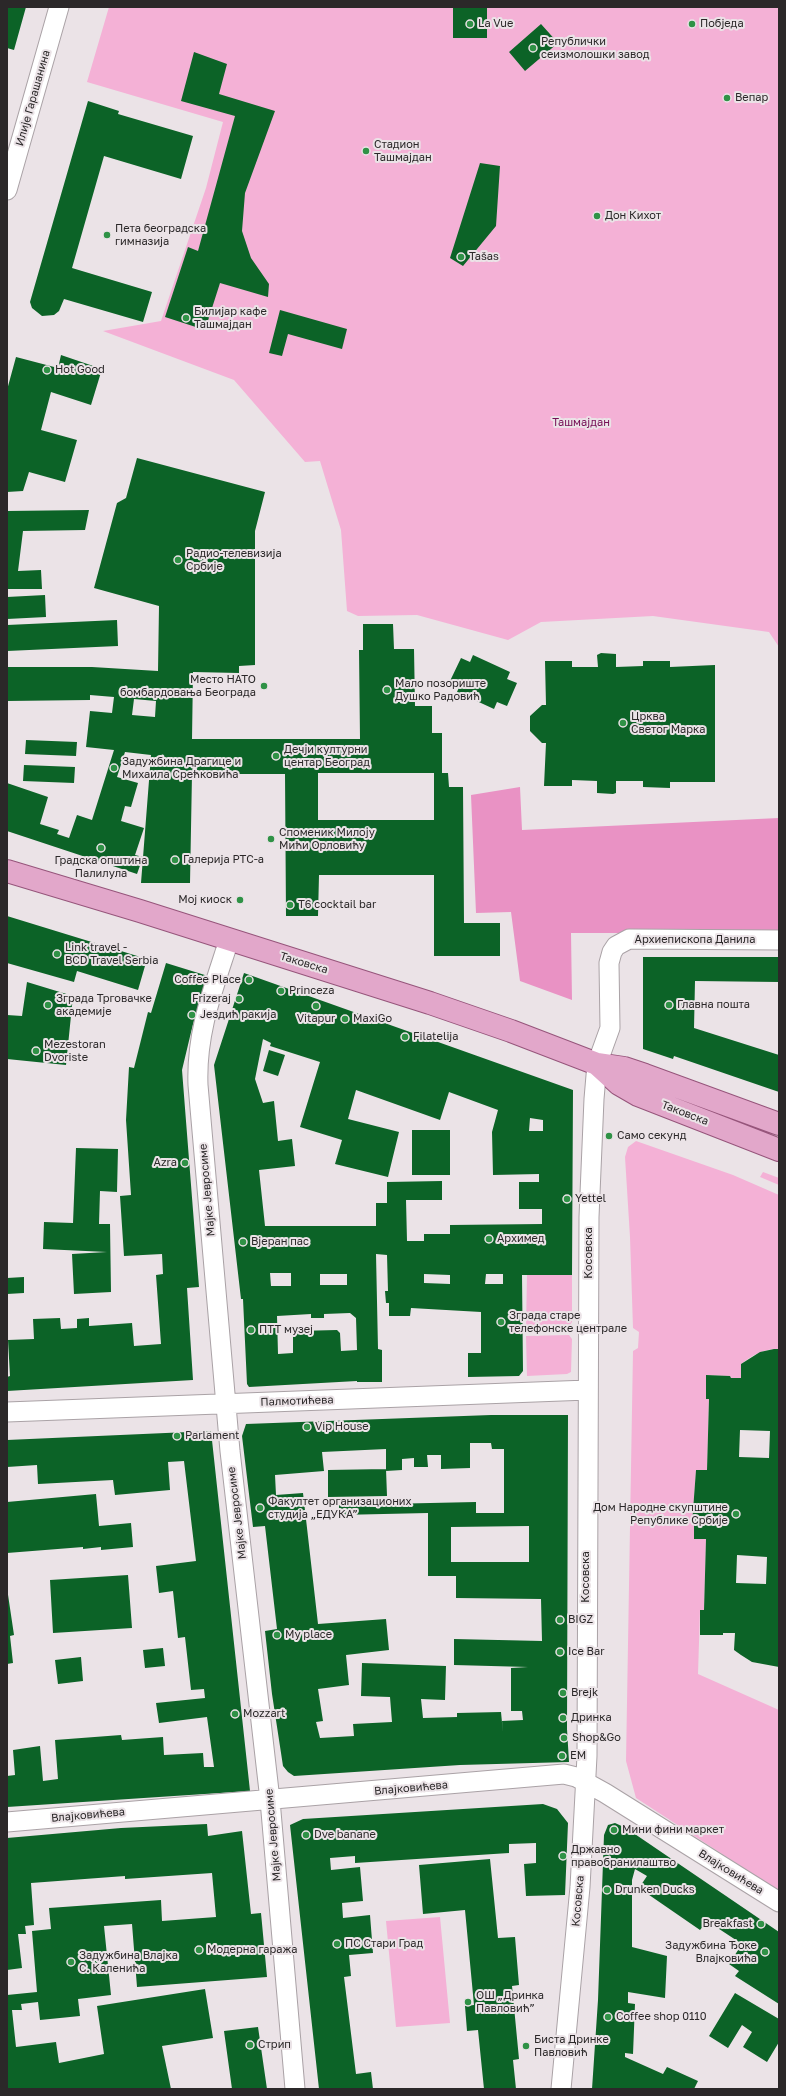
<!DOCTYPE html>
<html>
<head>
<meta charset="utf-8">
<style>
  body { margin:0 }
  #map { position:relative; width:786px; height:2096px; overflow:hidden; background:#ebe3e7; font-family:"Golos Text",sans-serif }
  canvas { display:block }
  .frame { position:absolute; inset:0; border:8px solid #2b2829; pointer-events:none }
</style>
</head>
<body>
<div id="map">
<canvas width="786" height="2096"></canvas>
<div class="frame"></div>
</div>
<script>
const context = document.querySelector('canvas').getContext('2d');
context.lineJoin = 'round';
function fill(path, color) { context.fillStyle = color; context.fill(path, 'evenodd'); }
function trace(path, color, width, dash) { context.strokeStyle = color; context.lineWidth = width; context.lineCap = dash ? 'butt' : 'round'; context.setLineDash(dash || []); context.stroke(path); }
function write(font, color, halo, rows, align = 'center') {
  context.font = font + ' "Golos Text",sans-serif'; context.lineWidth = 4; context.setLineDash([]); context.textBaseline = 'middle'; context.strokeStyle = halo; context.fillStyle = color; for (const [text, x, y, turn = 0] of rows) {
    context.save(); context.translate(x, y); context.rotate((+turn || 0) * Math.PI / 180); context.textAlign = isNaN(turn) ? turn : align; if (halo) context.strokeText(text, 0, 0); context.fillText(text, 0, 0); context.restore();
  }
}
const green = new Path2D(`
  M109,7H779V647L769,632L653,616L541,622L508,640L417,615L358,616L347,611L341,530L320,461L305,462L234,380L103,331L161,321L206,188L223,122L87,82Z
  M636,1141L733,1175L779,1195V1349C765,1348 752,1355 741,1364V1378H731L730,1376L706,1375V1399H709L707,1470H696L692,1524H694V1539H706L704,1610H700L698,1674L779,1710V1891L636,1798L626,1761L633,1351L638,1348L639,1332L633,1328L630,1237L625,1157L628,1147Z
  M763,1172L779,1178V1185L760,1177Z
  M527,1275H572V1322L569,1326L526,1328Z
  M569,1335L572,1339L571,1372L567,1374L527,1376L526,1336Z
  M440,1917L450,2023L396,2027L386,1921Z`);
const forest = new Path2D(`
  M520,787L522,830L779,818V933H571L572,1000L520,981L511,912L476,913L471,795Z`);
const building = new Path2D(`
  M7,7H26L14,50L7,48Z
  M453,7H487V38H453Z
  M541,24L558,43L525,71L509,52Z
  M194,52L227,64L219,94L275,111L245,193L242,231L251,258L269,284L268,297L220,283L205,330L165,317L188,247L198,251L235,116L181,101Z
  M88,101L119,111L118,114L193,136L181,179L104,156L72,268L152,292L143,322L64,299L59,311L54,315L42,316L32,308L30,302Z
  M480,163L500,166L496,226L463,266L450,258Z
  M280,310L347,329L342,349L288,334L282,356L269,353Z
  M61,355L102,369L91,405L51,392L41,430L77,440L65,482L29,472L23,491L7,492V390L16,357L58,368Z
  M137,458L265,492L255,531V665L239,666V673L193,672L192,739H360L359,650H363V624H393L394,649H414L415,706H432V733H442V773H448L449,787H463L464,923H500V956H434V875H319L318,916H286L285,774H192L190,883H141L151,755L125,752L117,777L138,783L131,807L125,806L121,821L144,828L135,855L143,857L137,874L7,831V783L48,797L40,824L59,830L57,834L69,838L77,815L92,820L114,750L86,747L90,711L112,713L114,697L90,695V700L7,701V667H92L158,671L159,606L94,588L117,503L126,498ZM134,699L156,701L155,717L132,715ZM318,773H434V820H318Z
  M89,510L85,530L23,531L18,571L41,570L42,589H7V511Z
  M45,595L46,617L7,619V597Z
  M117,620L118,646L7,651V625Z
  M601,653L616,654V667L643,666V661H670V667L715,665V782H670V788L643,787V781H616V793L613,794L597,793V781L572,780V786H544L546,743H542L530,731V716L542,705H546L545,661H572V667H598L597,655Z
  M473,655L510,672L507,679L517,683L507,706L497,702L494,709L457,692L460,685L450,681L461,658L470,662Z
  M26,740L77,742L76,756L25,754Z
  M24,765L75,767L74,783L23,781Z
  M7,916L147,959L138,990L77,971L74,982L7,963Z
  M643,957H779V982L695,981L694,1028L779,1055V1092L674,1056L673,1059L643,1049Z
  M166,963L208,976L193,1024L182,1070L199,1287L187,1288L193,1380L7,1391V1377L10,1376L8,1340L34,1339L33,1319L60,1318L61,1329L77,1328V1319L89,1318V1326L132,1323L134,1346L161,1344L156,1275L163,1274L162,1254L124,1256L120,1196L131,1195L126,1120L129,1067L134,1068L148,1012L151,1013Z
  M244,973L573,1090L572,1275H522L523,1371L519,1376L468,1377V1353H481V1312L411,1308L410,1316H389V1303H386L385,1291H388L387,1255L376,1254L378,1349L382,1350V1382H357V1381L249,1387L247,1384L243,1299H241L214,1065ZM263,1039L271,1043L270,1046L320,1062L300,1127L342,1140L335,1164L388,1177L399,1132L348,1119L356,1090L440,1120L449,1092L498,1110L492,1132L493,1175L539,1174V1182H519V1209H542V1224L450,1225V1234H424V1241H407L406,1200H442V1181L387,1182V1203H376V1226H265L259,1170L295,1166L292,1139L278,1141L274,1101L263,1103L255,1079ZM530,1118L543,1120V1131H529ZM270,1273H291V1286H271ZM320,1274H347V1285H320ZM424,1274L450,1275V1284L424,1283ZM486,1274H503V1284H485ZM350,1313L356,1318L357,1350L341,1351L340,1333L337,1330L297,1331L293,1336V1353L278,1354L277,1316L311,1314V1318H324V1314Z
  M27,982L73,996L66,1065L7,1059V1015L22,1016Z
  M269,1050L285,1055L278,1076L263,1071Z
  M412,1130H450V1175H412Z
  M76,1148L118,1149L117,1192L100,1191L99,1224H110L111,1292L74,1294L72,1254L107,1252L43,1249L44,1222L73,1223Z
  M24,1277V1293L7,1294V1278Z
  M774,1349H779V1667L752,1662L741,1655L734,1650L735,1633H723V1635H700V1610H704L706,1539H694V1524H692L696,1470H707L709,1399H706V1375L730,1376L731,1378H741V1364L760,1352ZM740,1430L770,1431L769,1458L739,1457ZM737,1555L767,1557L766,1584L736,1583Z
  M491,1415H568L567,1729L569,1762L460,1765L294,1776L288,1772L283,1766L272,1694L265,1631L277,1629L265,1526L253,1527L242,1436L246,1424ZM470,1443H491L492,1449H504V1513H476V1502L339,1505V1515L428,1513V1576H456V1598L541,1599L542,1641L454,1639V1665L528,1667L511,1668V1711H522L523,1720L502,1721L503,1733L501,1712L457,1713V1717L423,1718L421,1699L445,1700L446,1666L362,1663L361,1696L390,1697L392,1722L353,1724L354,1736L320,1738L316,1722L323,1721L318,1689L349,1685L346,1655L389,1650L386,1619L318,1624L303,1493L276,1495L275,1475L324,1471L322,1452L386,1449V1471L402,1470V1459L414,1458V1467H428L427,1455H441V1469L470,1468ZM529,1526V1562H451V1527Z
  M211,1431L250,1791L7,1807V1776L15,1775L13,1750L40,1746L43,1781L58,1779L55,1740L121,1735L122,1740L163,1737L164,1755L203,1753L204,1767H214L207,1717L159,1723L156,1703L205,1698L204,1689L191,1690L185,1637L178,1638L173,1591L159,1593L156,1566L196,1561L184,1461L168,1462L170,1490L115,1495L113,1480L38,1484L37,1465L7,1467V1440Z
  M386,1469L387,1496L328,1497V1470Z
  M96,1494L99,1526L131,1523L133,1547L101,1550V1547L83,1549V1547L7,1553V1502Z
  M128,1575L132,1628L53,1633L50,1580Z
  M7,1588L14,1635L10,1636L13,1663L7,1664Z
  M163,1648L165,1666L145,1668L143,1650Z
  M81,1657L83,1681L58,1684L55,1660Z
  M543,1804L557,1809L568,1823L565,1895L526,1896L524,1864L536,1863V1843L509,1844V1853L355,1863V1856L330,1858L331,1870L360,1867L363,1901L342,1903L343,1918L370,1915L373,1953L349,1955L351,1976L344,1977L356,2074L371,2072L373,2089H319L290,1825L303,1819Z
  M615,1823L626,1828L779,1932V2004L735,1976L739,1971L729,1964L742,1944L707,1921L700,1930L639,1888L647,1876L635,1869L632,1880V1947L667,1956L665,1998L628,1992V2003L635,2004L633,2054L625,2053V2057L663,2074L667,2067L698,2081L694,2089H592L598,2000L604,1835L608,1825Z
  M207,1824L208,1836L242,1831L251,1914L261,1913L267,1977L137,1987L132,1924L104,1926L111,1995L78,1999L80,2016L40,2020L38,2002L21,2004L22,2010H12L16,2047L56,2042L59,2063L104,2054L97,2006L205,1989L213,2038L162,2046L171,2089H7V1995L37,1992L32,1931L51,1929L49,1908L161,1900L162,1921L216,1917L212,1873L125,1879V1876L31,1883L34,1925L25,1926L26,1934H18L22,1968L7,1970V1838L121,1828Z
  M490,1859L498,1938L515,1937L519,1985L512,1986L519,2059L513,2060L516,2089H484L478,2030L467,2031L465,2006L474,2005L465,1910L423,1914L419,1865Z
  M735,1993L779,2019V2042L767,2062L743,2047L752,2032L742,2025L728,2048L709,2036Z
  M258,2027L267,2089H232L224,2031Z`);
const street = new Path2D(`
  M7,190L59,7
  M229,940C213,990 196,1032 198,1085L230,1451L270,1800L295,2089
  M7,1412L588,1390
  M7,1822L564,1774L576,1777L605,1793L779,1902
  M561,2089L580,1887L587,1756L589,1217L594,1099L597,1064L610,1028L609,963L612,952L616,946L629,939L779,940`);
const primary = new Path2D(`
  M7,871L140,911L430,1003L511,1031L597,1064L624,1068L645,1075L779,1124
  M597,1064L619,1084L638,1095L779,1150`);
const markers = [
  [470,24,4,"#2f9246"],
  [692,24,4,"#2f9246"],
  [533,48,4,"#2f9246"],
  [727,98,4,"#2f9246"],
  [366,151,4,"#2f9246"],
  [597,216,4,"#2f9246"],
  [107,235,4,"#2f9246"],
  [461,257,4,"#2f9246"],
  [186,318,4,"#2f9246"],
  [47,370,4,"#2f9246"],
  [178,560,4,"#2f9246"],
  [264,686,4,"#2f9246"],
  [387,690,4,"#2f9246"],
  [623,723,4,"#2f9246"],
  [276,756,4,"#2f9246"],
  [114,768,4,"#2f9246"],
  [271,839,4,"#2f9246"],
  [101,848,4,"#2f9246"],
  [175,860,4,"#2f9246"],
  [240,900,4,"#2f9246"],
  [290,905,4,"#2f9246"],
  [57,954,4,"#2f9246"],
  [249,980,4,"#2f9246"],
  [281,991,4,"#2f9246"],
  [239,999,4,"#2f9246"],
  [48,1005,4,"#2f9246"],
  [669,1005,4,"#2f9246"],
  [316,1006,4,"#2f9246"],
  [192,1015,4,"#2f9246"],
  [345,1019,4,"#2f9246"],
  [405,1037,4,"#2f9246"],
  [36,1051,4,"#2f9246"],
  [609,1136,4,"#2f9246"],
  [185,1163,4,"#2f9246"],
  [567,1199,4,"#2f9246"],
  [489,1239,4,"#2f9246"],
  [243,1242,4,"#2f9246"],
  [501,1322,4,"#2f9246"],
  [251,1330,4,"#2f9246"],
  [307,1427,4,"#2f9246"],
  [177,1436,4,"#2f9246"],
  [260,1508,4,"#2f9246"],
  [736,1514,4,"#2f9246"],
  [560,1620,4,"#2f9246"],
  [277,1635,4,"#2f9246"],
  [560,1652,4,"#2f9246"],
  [563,1693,4,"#2f9246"],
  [235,1714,4,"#2f9246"],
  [563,1718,4,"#2f9246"],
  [564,1738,4,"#2f9246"],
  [562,1756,4,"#2f9246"],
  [614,1830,4,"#2f9246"],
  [306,1835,4,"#2f9246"],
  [563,1856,4,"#2f9246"],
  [607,1890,4,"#2f9246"],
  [761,1924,4,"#2f9246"],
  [337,1944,4,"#2f9246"],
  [199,1950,4,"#2f9246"],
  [765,1952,4,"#2f9246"],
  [71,1962,4,"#2f9246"],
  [468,2002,4,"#2f9246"],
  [608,2017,4,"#2f9246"],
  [250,2045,4,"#2f9246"],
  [526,2046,4,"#2f9246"]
];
const poiNames = [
  ["La Vue",478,24],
  ["Побједа",700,24],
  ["Републички",541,42],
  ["сеизмолошки завод",541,55],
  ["Вепар",735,98],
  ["Стадион",374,145],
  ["Ташмајдан",374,158],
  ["Дон Кихот",605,216],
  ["Пета београдска",115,229],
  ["гимназија",115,242],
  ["Tašas",469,257],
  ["Билијар кафе",194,312],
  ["Ташмајдан",194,325],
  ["Hot Good",55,370],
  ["Радио-телевизија",186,554],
  ["Србије",186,567],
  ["Место НАТО",256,680,"right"],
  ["бомбардовања Београда",256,693,"right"],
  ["Мало позориште",395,684],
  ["Душко Радовић",395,697],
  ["Црква",631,717],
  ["Светог Марка",631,730],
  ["Дечји културни",284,750],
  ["центар Београд",284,763],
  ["Задужбина Драгице и",122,762],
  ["Михаила Срећковића",122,775],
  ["Споменик Милоју",279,833],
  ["Мићи Орловићу",279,846],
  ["Галерија РТС-а",183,860],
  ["Градска општина",101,861,"center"],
  ["Палилула",101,874,"center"],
  ["Мој киоск",232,900,"right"],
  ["T6 cocktail bar",298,905],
  ["Link travel -",65,948],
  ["BCD Travel Serbia",65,961],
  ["Coffee Place",241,980,"right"],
  ["Princeza",289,991],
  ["Зграда Трговачке",56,999],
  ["академије",56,1012],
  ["Frizeraj",231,999,"right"],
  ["Главна пошта",677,1005],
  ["Јездић ракија",200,1015],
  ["Vitapur",316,1019,"center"],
  ["MaxiGo",353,1019],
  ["Filatelija",413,1037],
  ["Mezestoran",44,1045],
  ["Dvoriste",44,1058],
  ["Само секунд",617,1136],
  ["Azra",177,1163,"right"],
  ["Yettel",575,1199],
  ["Архимед",497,1239],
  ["Вјеран пас",251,1242],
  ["Зграда старе",509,1316],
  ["телефонске централе",509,1329],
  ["ПТТ музеј",259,1330],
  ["Vip House",315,1427],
  ["Parlament",185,1436],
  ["Факултет организационих",268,1502],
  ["студија „ЕДУКА”",268,1515],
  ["Дом Народне скупштине",728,1508,"right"],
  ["Републике Србије",728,1521,"right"],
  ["BIGZ",568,1620],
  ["My place",285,1635],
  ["Ice Bar",568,1652],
  ["Brejk",571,1693],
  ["Mozzart",243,1714],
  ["Дринка",571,1718],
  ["Shop&Go",572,1738],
  ["ЕМ",570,1756],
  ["Мини фини маркет",622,1830],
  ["Dve banane",314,1835],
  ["Државно",571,1850],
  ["правобранилаштво",571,1863],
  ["Drunken Ducks",615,1890],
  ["Breakfast",753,1924,"right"],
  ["ПС Стари Град",345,1944],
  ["Задужбина Ђоке",757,1946,"right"],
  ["Влајковића",757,1959,"right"],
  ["Модерна гаража",207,1950],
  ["Задужбина Влајка",79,1956],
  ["С. Каленића",79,1969],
  ["ОШ „Дринка",476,1996],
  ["Павловић”",476,2009],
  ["Coffee shop 0110",616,2017],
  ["Биста Дринке",534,2040],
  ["Павловић",534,2053],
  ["Стрип",258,2045]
];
const streetNames = [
  ["Илије Гарашанина",33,98,-74],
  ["Архиепископа Данила",695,940],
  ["Таковска",304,963,17],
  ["Таковска",685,1113,21],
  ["Мајке Јевросиме",207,1190,-95],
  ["Косовска",589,1253,-90],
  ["Палмотићева",297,1401,-2],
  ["Мајке Јевросиме",237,1513,-97],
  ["Косовска",586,1577,-90],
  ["Влајковићева",411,1788,-5],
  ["Влајковићева",88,1815,-5],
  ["Мајке Јевросиме",273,1835,-95],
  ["Влајковићева",731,1872,32],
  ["Косовска",578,1901,-85]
];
const parkNames = [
  ["Ташмајдан",581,423]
];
fill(green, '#f4b1d6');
fill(forest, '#e992c4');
fill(building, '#0c6327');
trace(street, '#aaa2a6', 21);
trace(primary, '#96557b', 24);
trace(street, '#fff', 19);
trace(primary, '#e2a7ca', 22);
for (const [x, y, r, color] of markers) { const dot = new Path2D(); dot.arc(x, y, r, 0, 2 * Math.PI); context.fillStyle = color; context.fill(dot); trace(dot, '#ebe3e7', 1.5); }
write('11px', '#2b2829', '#ebe3e7', poiNames, 'left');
write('11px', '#2b2829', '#ebe3e7', streetNames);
write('11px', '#750e55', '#ebe3e7', parkNames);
</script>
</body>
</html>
